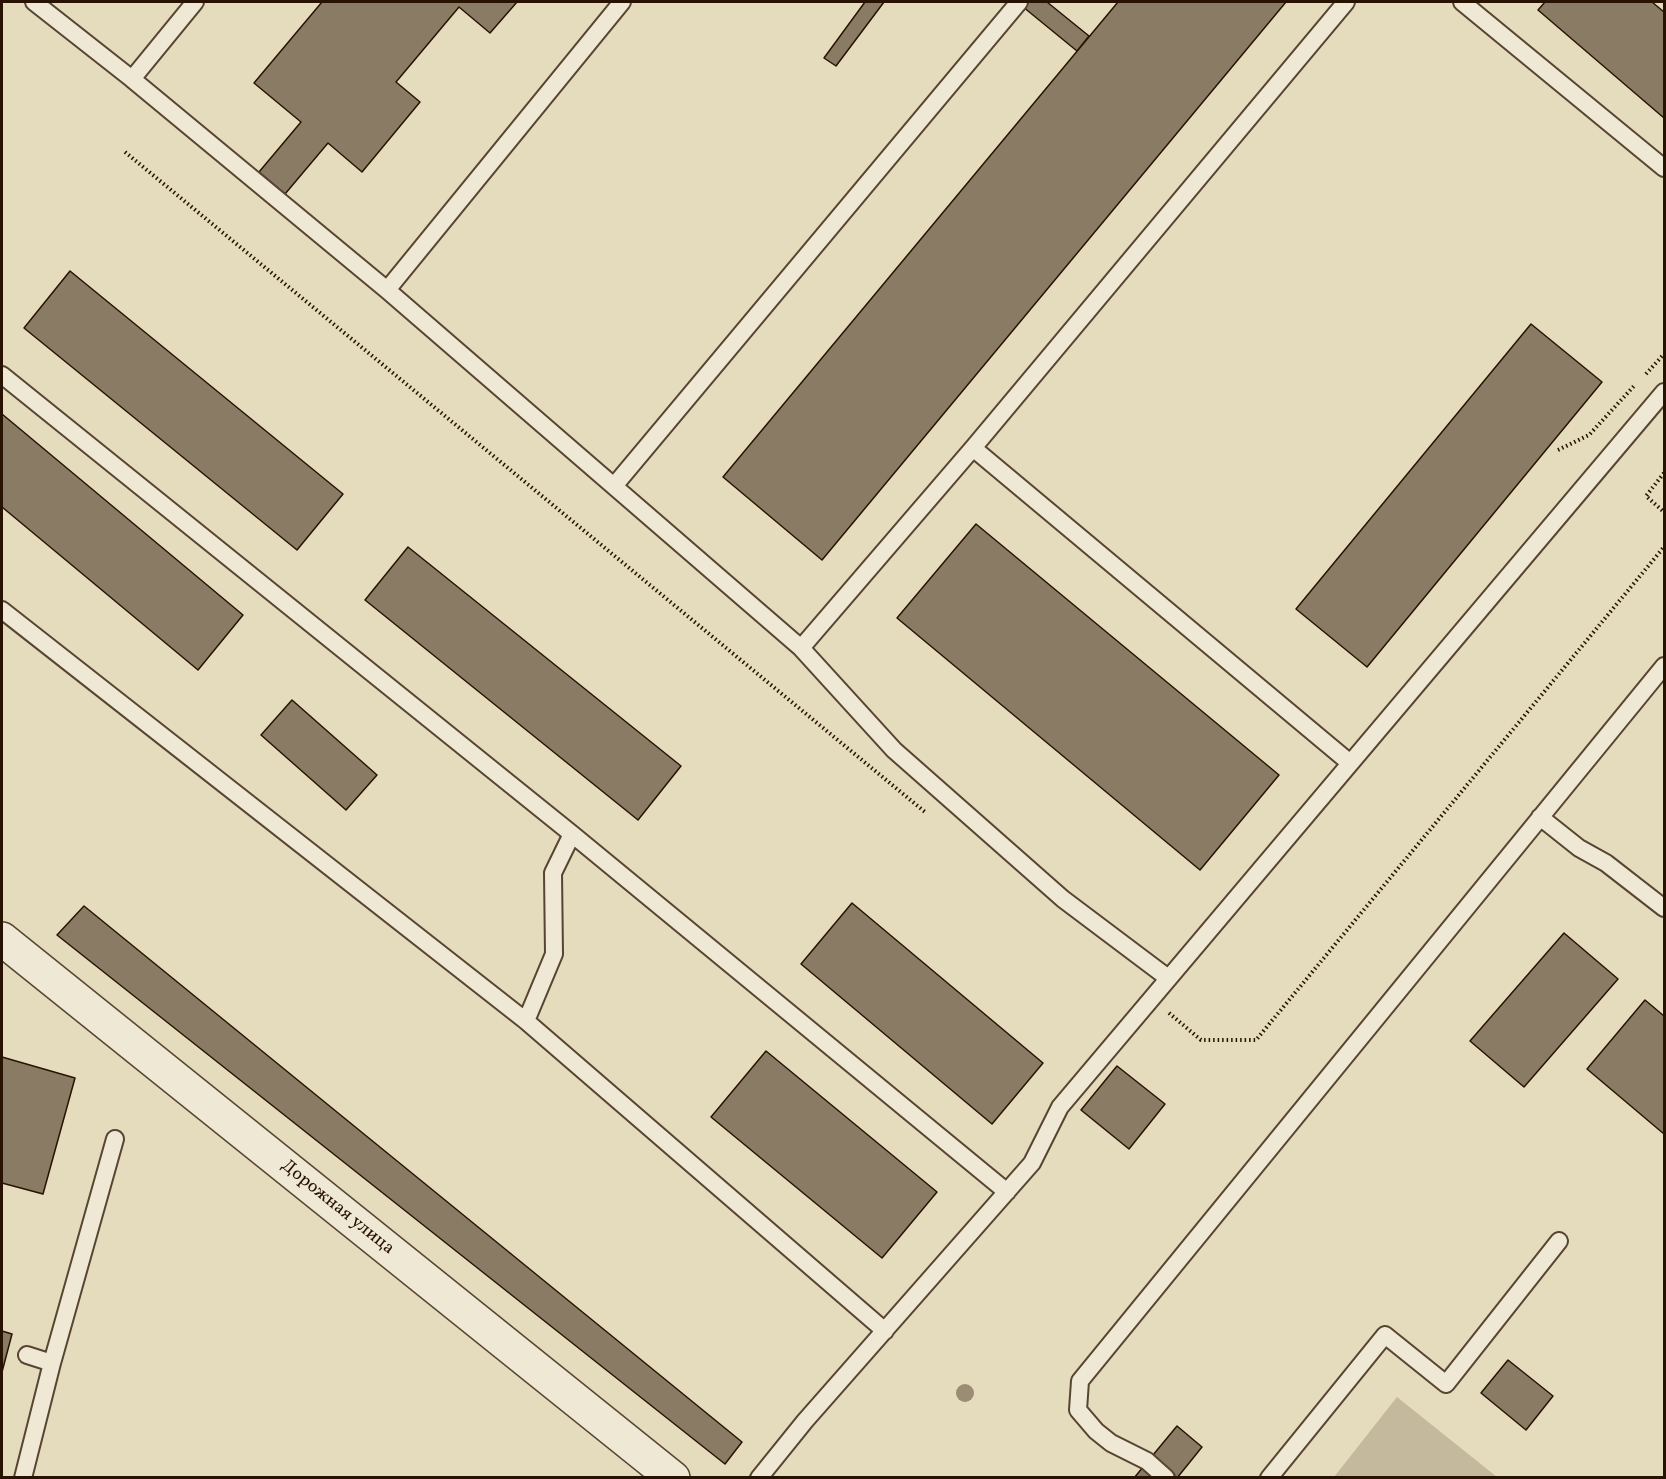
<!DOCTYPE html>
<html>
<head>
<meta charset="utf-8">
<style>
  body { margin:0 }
  #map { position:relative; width:1666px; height:1479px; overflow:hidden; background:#e5dbbd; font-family:Vollkorn,serif }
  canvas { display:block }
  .frame { position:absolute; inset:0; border:3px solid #281303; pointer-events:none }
</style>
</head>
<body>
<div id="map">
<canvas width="1666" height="1479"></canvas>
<div class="frame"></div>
</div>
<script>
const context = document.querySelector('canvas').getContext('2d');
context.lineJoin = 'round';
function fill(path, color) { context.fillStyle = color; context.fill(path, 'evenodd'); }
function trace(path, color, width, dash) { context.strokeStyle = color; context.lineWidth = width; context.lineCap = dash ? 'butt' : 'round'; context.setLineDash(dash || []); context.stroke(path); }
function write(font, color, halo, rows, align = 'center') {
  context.font = font + ' Vollkorn,serif'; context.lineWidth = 6; context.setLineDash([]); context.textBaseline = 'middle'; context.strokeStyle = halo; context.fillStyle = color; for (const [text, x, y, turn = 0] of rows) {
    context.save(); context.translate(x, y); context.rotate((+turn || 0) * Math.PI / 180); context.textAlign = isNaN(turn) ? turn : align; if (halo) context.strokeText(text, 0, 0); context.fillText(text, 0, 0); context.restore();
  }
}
const green = new Path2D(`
  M1397,1397L1497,1477H1334Z`);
const building = new Path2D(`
  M322,2H517L490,33L459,7L396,82L420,102L362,172L328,143L285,194L259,172L301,122L254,83Z
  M865,2H884L836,66L824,58Z
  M1017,2H1047L1089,36L1077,51Z
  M1118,2H1286L822,560L723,477Z
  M1545,2H1652L1664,12V118L1538,10Z
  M70,271L343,494L297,550L24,328Z
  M1531,324L1602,382L1367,667L1296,609Z
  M2,414L243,615L198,670L2,507Z
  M976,524L1279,775L1200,870L897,618Z
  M408,547L681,766L638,820L365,600Z
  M292,700L377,775L346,810L261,735Z
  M852,903L1043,1063L992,1124L801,964Z
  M84,906L742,1442L725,1464L57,935Z
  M1564,933L1618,979L1524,1087L1470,1041Z
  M1645,1000L1664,1016V1134L1587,1069Z
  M766,1051L937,1192L882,1258L711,1117Z
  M2,1057L75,1078L43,1194L2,1183Z
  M1117,1066L1165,1104L1129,1149L1081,1110Z
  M2,1331L12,1334L2,1372Z
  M1508,1360L1553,1396L1526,1430L1481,1393Z
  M1177,1426L1202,1447L1177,1478H1134Z`);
const path = new Path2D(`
  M125,152L925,812
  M1646,374L1664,354
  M1558,450L1589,435L1634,386
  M1664,473L1646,496L1664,512
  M1169,1013L1201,1040H1256L1664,547`);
const lane = new Path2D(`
  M34,2L132,79L387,290L801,648L894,750L1063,899L1168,978
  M1462,2L1664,168
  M132,79L195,2
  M387,290L622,2
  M2,375L572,834L1007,1192
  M973,448L1350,763
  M614,486L1019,2
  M2,610L526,1021L885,1331
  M801,648L973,448L1346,2
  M1540,817L1579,848L1606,863L1664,908
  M526,1021L554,954L553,873L572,834
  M27,1355L52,1363
  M23,1478L52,1363L115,1139
  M759,1478L805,1421L1032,1163L1060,1107L1664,392
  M1166,1478L1147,1461L1111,1443L1096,1431L1078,1410L1080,1381L1664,666
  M1269,1478L1385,1335L1446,1384L1559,1241`);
const street = new Path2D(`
  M2,939L673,1478`);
const trees = [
  [965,1393]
];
const streetNames = [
  ["Дорожная улица",337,1208,39]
];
fill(green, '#c5b99d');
fill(building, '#8a7b64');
trace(building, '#281303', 1.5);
trace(lane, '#574532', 20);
trace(street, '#574532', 36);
trace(path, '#281303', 4, [1.5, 3]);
trace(lane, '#eee8d4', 16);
trace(street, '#eee8d4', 33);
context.fillStyle = '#9b8d74';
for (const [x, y] of trees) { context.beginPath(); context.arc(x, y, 9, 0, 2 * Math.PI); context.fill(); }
write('18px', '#281303', '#eee8d4', streetNames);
</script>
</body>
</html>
